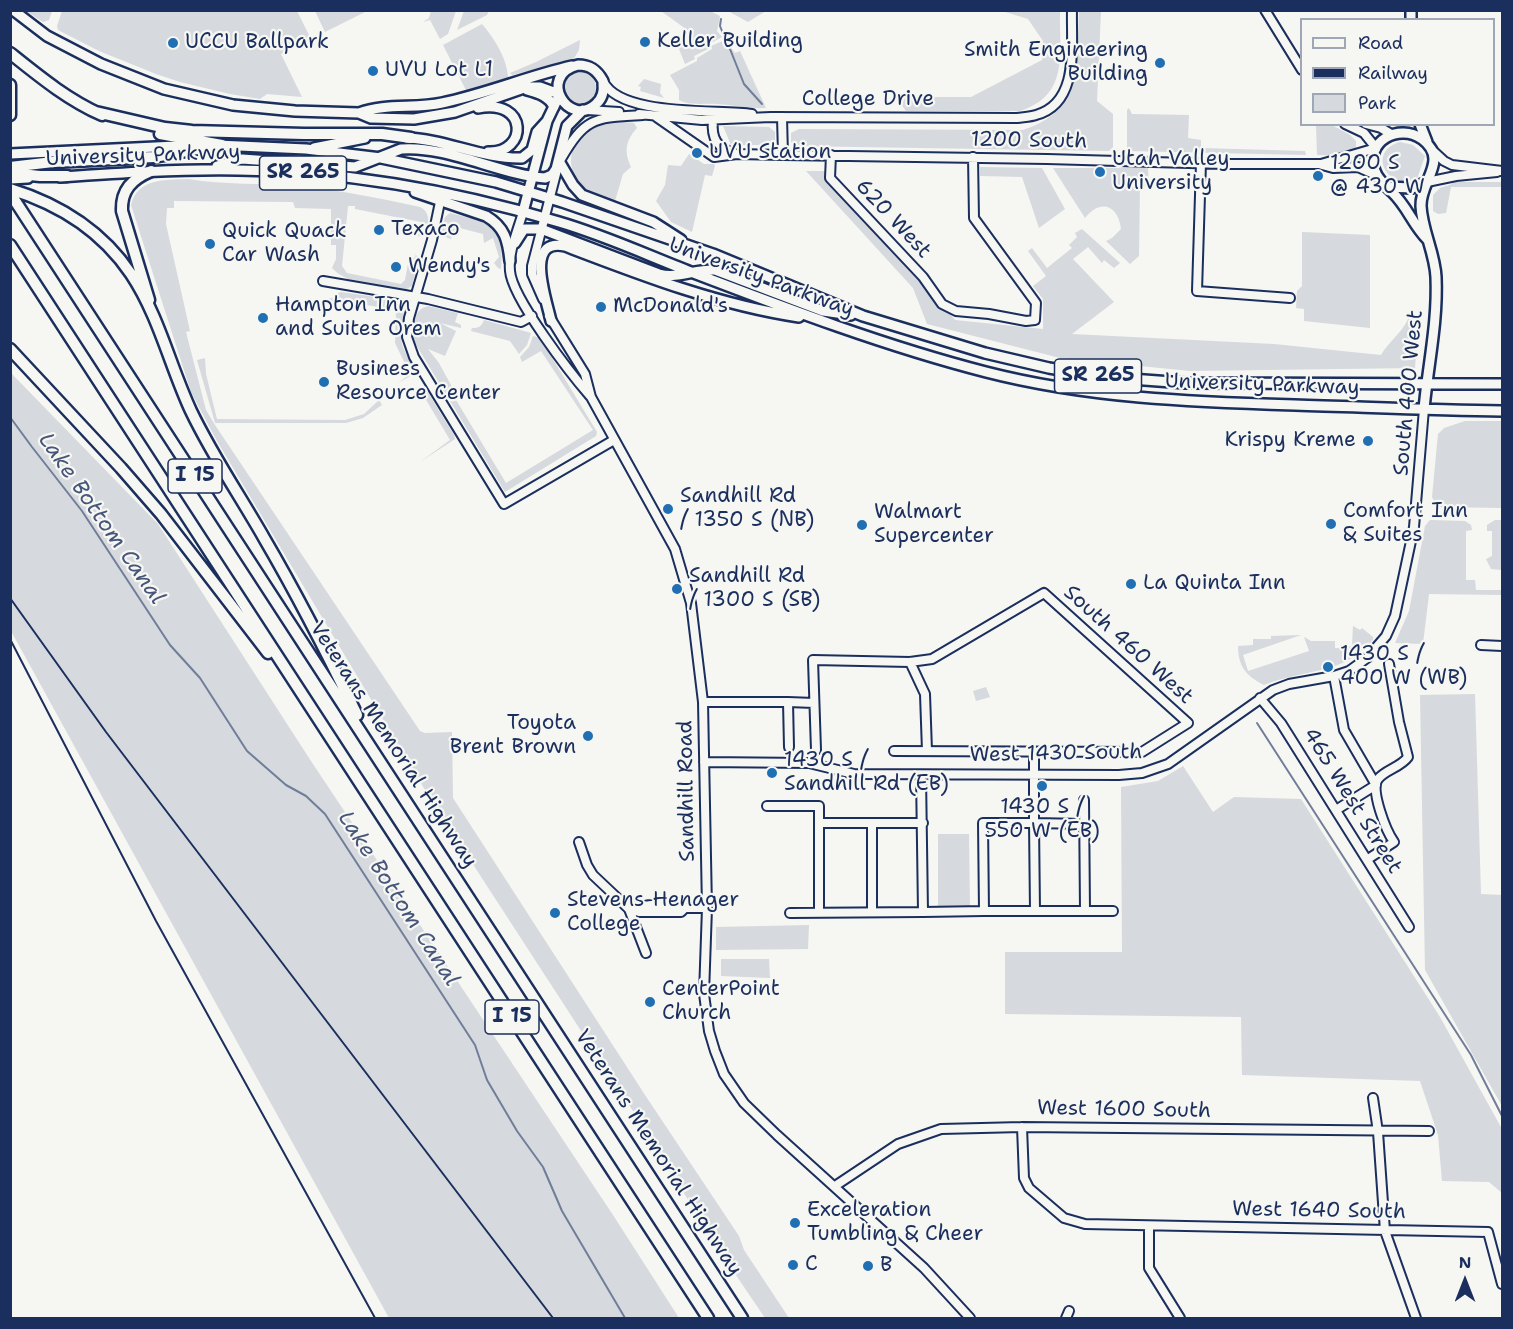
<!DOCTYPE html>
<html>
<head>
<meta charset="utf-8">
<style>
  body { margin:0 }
  #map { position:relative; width:1513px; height:1329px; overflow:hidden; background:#f6f6f2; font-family:"Shantell Sans",sans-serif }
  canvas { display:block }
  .frame { position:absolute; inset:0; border:12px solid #1b2f5e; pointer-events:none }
  .legend { position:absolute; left:1300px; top:18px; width:195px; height:108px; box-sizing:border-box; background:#f6f6f2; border:2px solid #9ea6b7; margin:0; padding:8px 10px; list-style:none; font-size:18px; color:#1b2f5e }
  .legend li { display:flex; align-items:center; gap:12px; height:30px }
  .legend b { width:30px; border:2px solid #9ea6b7 }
  .north { position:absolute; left:1435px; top:1251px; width:60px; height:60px; -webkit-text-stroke:4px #f6f6f2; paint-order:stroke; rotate:0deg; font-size:16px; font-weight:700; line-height:24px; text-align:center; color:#1b2f5e }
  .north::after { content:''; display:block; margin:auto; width:21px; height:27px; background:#1b2f5e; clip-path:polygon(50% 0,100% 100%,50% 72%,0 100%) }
</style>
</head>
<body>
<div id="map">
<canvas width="1513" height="1329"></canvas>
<div class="frame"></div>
<ul class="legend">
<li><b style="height:8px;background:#f6f6f2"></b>Road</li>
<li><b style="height:8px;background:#1b2f5e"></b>Railway</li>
<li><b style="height:16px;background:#d6d9dd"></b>Park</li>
</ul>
<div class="north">N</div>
</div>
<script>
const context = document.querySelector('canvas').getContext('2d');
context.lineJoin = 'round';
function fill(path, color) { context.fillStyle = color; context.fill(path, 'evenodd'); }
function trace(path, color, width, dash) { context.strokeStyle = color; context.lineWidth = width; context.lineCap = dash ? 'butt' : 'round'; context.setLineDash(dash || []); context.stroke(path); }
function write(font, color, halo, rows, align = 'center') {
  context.font = font + ' "Shantell Sans",sans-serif'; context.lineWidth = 4.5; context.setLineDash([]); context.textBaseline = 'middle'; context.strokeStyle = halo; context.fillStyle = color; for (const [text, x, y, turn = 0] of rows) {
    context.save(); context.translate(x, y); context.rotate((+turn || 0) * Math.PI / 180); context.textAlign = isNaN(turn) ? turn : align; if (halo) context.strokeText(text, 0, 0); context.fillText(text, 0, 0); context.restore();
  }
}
const green = new Path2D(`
  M708,10L720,16L717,31L722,37L707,45L708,49L694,56L695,59L685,64L679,49L690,32L661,11Z
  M26,11L52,10V11L49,20L43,22Z
  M62,11H297L311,39L281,54L302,97L267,94L260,99L230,94L180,82L156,74L99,51L58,30L57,26Z
  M315,11H367L325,32Z
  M431,11H456L448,34L440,39L430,20L423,22L429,18Z
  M464,11V10L489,11L487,15L457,30Z
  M728,11V10L771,11H766L748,22Z
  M1002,11H1060C1059,53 1070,95 1020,111H906L901,104L906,97H971L1042,60L1043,41L1028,19Z
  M1079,11H1101L1097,101L1113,114V147L1109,151L795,146L791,142V133L799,129L1023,130C1085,110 1076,65 1079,11Z
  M482,24C494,38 507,58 508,77L467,92L443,45Z
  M580,40L579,50L573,60L512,75L510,73L536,62Z
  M725,40L735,53L740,51L766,108C748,109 734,105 717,104C705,103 690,106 679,100V90L670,75L697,61V58L712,49L711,46Z
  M564 88a16 16 0 1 1 32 0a16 16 0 1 1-32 0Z
  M644,79L661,84L660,93L664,98L640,91L641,87L638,86Z
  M1129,108L1132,114L1189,115L1188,138L1201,140V148L1305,151L1306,155L1127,151V110Z
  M614,121L634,123L637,128C625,141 624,152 631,167L623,174L615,201C604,197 593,195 584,188C567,174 567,148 583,134C592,126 603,123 614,121Z
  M1316,125H1332L1350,135L1356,141V151L1347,156L1317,155Z
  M723,126L769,127L775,132V143L770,145H731Z
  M1400,142L1413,145L1425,156L1417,179C1386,191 1367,151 1400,142Z
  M689,154L704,164H714L715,166L712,176L705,175L692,232L671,222L656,201L665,185L668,165L681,166Z
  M980,167L1042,168L1065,209L1039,228L1022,177L980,176Z
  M1053,168H1148L1149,186H1140L1139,256L1130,264L1106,241L1112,238L1121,229C1118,204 1100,199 1085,218Z
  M806,171H835V177L955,320L1043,329V299L1033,286L1046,276L1028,251L1032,248L1047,268L1072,248L1069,245L1077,237L1075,233L1082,229L1120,263L1114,268L1104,260L1102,263L1088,247L1073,259L1114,302L1072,334L1274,344L1381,355C1389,341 1402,333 1408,319L1419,315L1415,368L1190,371L1060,358L927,324L913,288Z
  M188,179C224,185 261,183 298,186C339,190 379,198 420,207C432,213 428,225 425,236L422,237L418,236L421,222L355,209V206H348L342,266L347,273L401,284L405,280L409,258L412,259L416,256L414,253L419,258L412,286L405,290C381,286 349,286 332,268L336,259V245H331V209L295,208L293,202L174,201V208H167L166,224L190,331L186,332L206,410L215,425L420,731L425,733L452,732L453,798L645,1095L739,1236L744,1250L789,1318H765L723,1256L633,1111L428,795L217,441L191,392L131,205C137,178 166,180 188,179Z
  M1452,182H1502V187H1451L1446,213L1438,214L1433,211V195L1440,188L1452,184Z
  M450,213L482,221L492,226L491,228C503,240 502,253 501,269L498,268L494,263L499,257L493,238L484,243L483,234L456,227L451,239L440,235L445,217Z
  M1302,232L1370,235V328L1304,321V309L1296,308L1297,291L1302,286Z
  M341,292L397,300L402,304C407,314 400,327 401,338C402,350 410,360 416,370L414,374L398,383L410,374L395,343L396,310L337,300L336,305L328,304L329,298L337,299L338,293Z
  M428,306L458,313L455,322L461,325V328L440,323L456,331L445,356L428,349L439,363L458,398L456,400L506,483L593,430L541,351L522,362L520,357L529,347L533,336L540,338L597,432L596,436L505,492L415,343C412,328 412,310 428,306Z
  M484,320L531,333L527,345L519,354L510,341L471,331L472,328C479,328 481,327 484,320Z
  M205,358L206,374L217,419L345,420L364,414L379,400L382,405L363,418L346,423H215L197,360Z
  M10,372L158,524L309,758L613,1215L679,1318H389L11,631Z
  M420,386H424L454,435L455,439L420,462L450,440L419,388L405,395Z
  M1465,421H1502V508L1437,507L1432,497L1438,434L1444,428Z
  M1430,520L1465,521L1471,525L1472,530L1466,531V580H1475L1476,590H1502V595L1429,594L1423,644L1395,643L1409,611L1425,526Z
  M1495,520H1502V570L1491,569L1486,559L1492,556V531H1487V525Z
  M1353,626L1360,630L1362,628L1373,637V640C1345,675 1302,669 1264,685C1246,676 1238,666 1238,646L1253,645V639H1271V636L1301,635L1243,655L1248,671L1309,651L1304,637L1311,641H1335V648H1343V651L1352,645Z
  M986,687L990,697L976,701L973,691Z
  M1475,694L1481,894L1502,895V1106L1425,970L1420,695Z
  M1183,766L1213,812L1234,797L1301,799L1440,1017L1502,1129V1193L1489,1182L1442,1181L1438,1135L1420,1081L1242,1075L1241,1017L1005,1014V952H1122L1121,787L1158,781Z
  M938,834H969L970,907H938Z
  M809,925L808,949L716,950V927Z
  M721,959H769L770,978L721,976Z`);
const stream = new Path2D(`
  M721,19L720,26L724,36
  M726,39L744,84L762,104
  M10,417L32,447L82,511L170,645L200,678L247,751L286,785L306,796L325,814L475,1045L487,1080L517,1131L543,1167L562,1211L625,1318
  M1257,723L1471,1055L1502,1116`);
const minor = new Path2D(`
  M1265,10L1302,70
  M603,81C620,117 716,109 752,114
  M587,110L619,112
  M639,114L702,120L771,117L1017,118C1023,117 1030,117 1036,115C1080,103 1071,45 1072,10
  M655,116L714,157L737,154L783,155L1047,159L1224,164H1321L1376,148L1364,133L1345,124
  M782,117L783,155
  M713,120C711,139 717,148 736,154
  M1366,124L1381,128L1391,134
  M1432,150L1444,161L1452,165L1502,171
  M831,155L830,178L923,277L942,304L956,311L989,314L1026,321L1035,320L1036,303L974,218L973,157
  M561,159C586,116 595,118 643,115
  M1201,163L1197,291L1290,298
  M1322,165L1333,168L1358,167L1376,175
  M1427,182L1456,176L1497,172
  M440,202L432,240L409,318L407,337L414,357L504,504L614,440
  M523,212C518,230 508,252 510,271C512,298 571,374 590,396
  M323,281L428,299L521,322L532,316
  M543,299L532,274V266L557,170
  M549,316L585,374L591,397L675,549L691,603L703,702L707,908L704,994L709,1031L715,1051L724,1074L744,1103L777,1135L924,1268L970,1318
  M1481,645L1502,646
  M910,662L925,694L927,751
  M1334,676L1344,730L1376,785L1336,810
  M1260,698L1281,723L1409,927
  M703,702H788
  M789,747L788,702L814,703
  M816,750L813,660L910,662L932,659L1044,593L1188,723L1142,752L894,751
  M1034,752V823H983L984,911H1113
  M704,762L809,763L854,774L1119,775L1142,773L1168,764L1273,690L1289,684L1334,676L1349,671L1367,658L1386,636L1395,616L1414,527L1424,409
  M1084,800L1085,911
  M767,806H819V913
  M819,823H923
  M872,823V912
  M579,842L587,865L593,875L629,909L646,953
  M1368,859L1394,842C1386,831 1370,790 1378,779C1385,770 1401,767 1408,757L1399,722L1389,664
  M629,909L639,912H681L685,908H707
  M629,909L638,904H681L685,908
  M1035,911L1034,823L1085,824
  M923,912L984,911
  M790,913L923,912L921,775
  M1373,1098L1378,1132L1385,1231L1416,1318
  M1022,1127L1024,1178L1029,1188L1064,1218L1085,1224L1488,1232L1502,1284
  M835,1186L898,1144L941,1129L1022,1127L1429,1131
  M1149,1227V1268L1180,1318
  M1066,1318L1069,1311`);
const major = new Path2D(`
  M13,10L47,36L101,64L164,89L233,105L295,111L359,113L371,118L414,119L455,112L527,87H540L559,94
  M1411,10V20
  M603,81C597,70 590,65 578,65C536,76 569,129 596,104C602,99 604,91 603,83
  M527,90C538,93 549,96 554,107
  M478,108C529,98 528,154 488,152
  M359,113C385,103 415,109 442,103C486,94 528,76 572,66
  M1420,124L1427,142
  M406,138C445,139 482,159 522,158L532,150L537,132L547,121
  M217,145L306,149L381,158L496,182L562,202L713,254L863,316L985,353L1049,368L1104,377L1185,383L1502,384
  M314,148L365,138
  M10,154L197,145
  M559,161L573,185L582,195L653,222L681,240
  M217,166L242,159L355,167L401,149C446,145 501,175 545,178L552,175L556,169L567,126L583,110
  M60,177C119,173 178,169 238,170C346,171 455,191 559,222C604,235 647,255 691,272C788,309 885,346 986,372C1087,398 1191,402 1295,405C1364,407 1433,410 1502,411
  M10,179L28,178
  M1387,187L1412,188L1427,182
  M415,192L486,216C505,227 508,241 510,261
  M523,212L547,121L559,96
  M515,243L524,229H541L659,274C678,279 695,269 715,270L823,311L851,315
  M551,321C547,301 523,237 565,246C641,275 718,305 799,317
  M1424,409C1428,365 1438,322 1436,277C1435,253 1422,230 1421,206C1420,181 1450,160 1422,139C1399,123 1364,141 1375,171C1378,180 1385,185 1392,192C1407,206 1413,225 1427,239`);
const highway = new Path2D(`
  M10,53C40,77 68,100 102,115
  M10,85V115
  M96,112L165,128L192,131L304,134H382L411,138
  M160,134L222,145
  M10,167L53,162L154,157L213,146
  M10,173L40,176H67
  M10,189C59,204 102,231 131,274C159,316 170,366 191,411C212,455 240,496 264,538C298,596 328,655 357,715
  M10,193L742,1318
  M10,245L708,1318
  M149,300L122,211C121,190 132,179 151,171
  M10,349L121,468L161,514L268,653`);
const rail = new Path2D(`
  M10,598L106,732L553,1318
  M10,639L156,921L375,1318`);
const markers = [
  [645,42,6,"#1f6fb2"],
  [173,43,6,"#1f6fb2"],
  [1160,63,6,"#1f6fb2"],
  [373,71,6,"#1f6fb2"],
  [697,153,6,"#1f6fb2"],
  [1100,172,6,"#1f6fb2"],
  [1318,176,6,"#1f6fb2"],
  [379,230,6,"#1f6fb2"],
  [210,244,6,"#1f6fb2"],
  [396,267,6,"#1f6fb2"],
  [601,307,6,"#1f6fb2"],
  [263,318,6,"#1f6fb2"],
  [324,382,6,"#1f6fb2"],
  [1368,441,6,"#1f6fb2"],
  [668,509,6,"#1f6fb2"],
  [1331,524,6,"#1f6fb2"],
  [862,525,6,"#1f6fb2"],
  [1131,584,6,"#1f6fb2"],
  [677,589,6,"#1f6fb2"],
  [1328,667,6,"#1f6fb2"],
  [588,736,6,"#1f6fb2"],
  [772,773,6,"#1f6fb2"],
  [1042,786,6,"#1f6fb2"],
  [555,913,6,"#1f6fb2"],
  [650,1002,6,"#1f6fb2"],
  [795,1223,6,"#1f6fb2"],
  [793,1265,6,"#1f6fb2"],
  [868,1266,6,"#1f6fb2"]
];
const shields = [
  [303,173,87],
  [1098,376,87],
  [195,476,54],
  [512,1017,54]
];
const shieldNames = [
  ["SR 265",303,173],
  ["SR 265",1098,376],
  ["I 15",195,476],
  ["I 15",512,1017]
];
const poiNames = [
  ["Keller Building",657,42],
  ["UCCU Ballpark",185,43],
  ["Smith Engineering",1148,51,"right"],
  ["Building",1148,75,"right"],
  ["UVU Lot L1",385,71],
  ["UVU Station",709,153],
  ["Utah Valley",1112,160],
  ["University",1112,184],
  ["1200 S",1330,164],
  ["@ 430 W",1330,188],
  ["Texaco",391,230],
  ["Quick Quack",222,232],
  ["Car Wash",222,256],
  ["Wendy's",408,267],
  ["Hampton Inn",275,306],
  ["and Suites Orem",275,330],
  ["McDonald's",613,307],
  ["Business",336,370],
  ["Resource Center",336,394],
  ["Krispy Kreme",1356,441,"right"],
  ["Sandhill Rd",680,497],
  ["/ 1350 S (NB)",680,521],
  ["Comfort Inn",1343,512],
  ["& Suites",1343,536],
  ["Walmart",874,513],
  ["Supercenter",874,537],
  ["Sandhill Rd",689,577],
  ["/ 1300 S (SB)",689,601],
  ["La Quinta Inn",1143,584],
  ["1430 S /",1340,655],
  ["400 W (WB)",1340,679],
  ["Toyota",576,724,"right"],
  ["Brent Brown",576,748,"right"],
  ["1430 S /",784,761],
  ["Sandhill Rd (EB)",784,785],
  ["1430 S /",1042,808,"center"],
  ["550 W (EB)",1042,832,"center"],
  ["Stevens-Henager",567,901],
  ["College",567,925],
  ["CenterPoint",662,990],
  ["Church",662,1014],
  ["Exceleration",807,1211],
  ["Tumbling & Cheer",807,1235],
  ["C",805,1265],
  ["B",880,1266]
];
const streetNames = [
  ["College Drive",868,100],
  ["1200 South",1029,141,1],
  ["University Parkway",143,156,-2],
  ["620 West",893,219,47],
  ["University Parkway",761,278,20],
  ["University Parkway",1262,385,2],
  ["South 400 West",1409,393,-85],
  ["South 460 West",1128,645,42],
  ["Veterans Memorial Highway",393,745,57],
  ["West 1430 South",1056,754,-1],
  ["Sandhill Road",687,791,-91],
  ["465 West Street",1352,801,58],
  ["West 1600 South",1124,1110,1],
  ["Veterans Memorial Highway",658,1153,57],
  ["West 1640 South",1319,1211,1]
];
const waterNames = [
  ["Lake Bottom Canal",101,519,55],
  ["Lake Bottom Canal",398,899,57]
];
fill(green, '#d6d9dd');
trace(stream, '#717e99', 2);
trace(minor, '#1b2f5e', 12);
trace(major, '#1b2f5e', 14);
trace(highway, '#1b2f5e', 15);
trace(minor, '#f6f6f2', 8);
trace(major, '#f6f6f2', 9);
trace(highway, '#f6f6f2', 10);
trace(rail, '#1b2f5e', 2);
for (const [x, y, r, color] of markers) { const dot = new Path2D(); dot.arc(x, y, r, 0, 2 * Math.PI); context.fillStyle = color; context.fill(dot); trace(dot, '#f6f6f2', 2); }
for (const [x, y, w] of shields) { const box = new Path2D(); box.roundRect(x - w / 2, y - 17, w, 34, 4.5); context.fillStyle = '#f6f6f2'; context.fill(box); trace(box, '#1b2f5e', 1.5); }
write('bold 20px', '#1b2f5e', null, shieldNames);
write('21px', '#1b2f5e', '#f6f6f2', poiNames, 'left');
write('21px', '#1b2f5e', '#f6f6f2', streetNames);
write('italic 22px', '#46567b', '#f6f6f2', waterNames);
</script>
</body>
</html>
